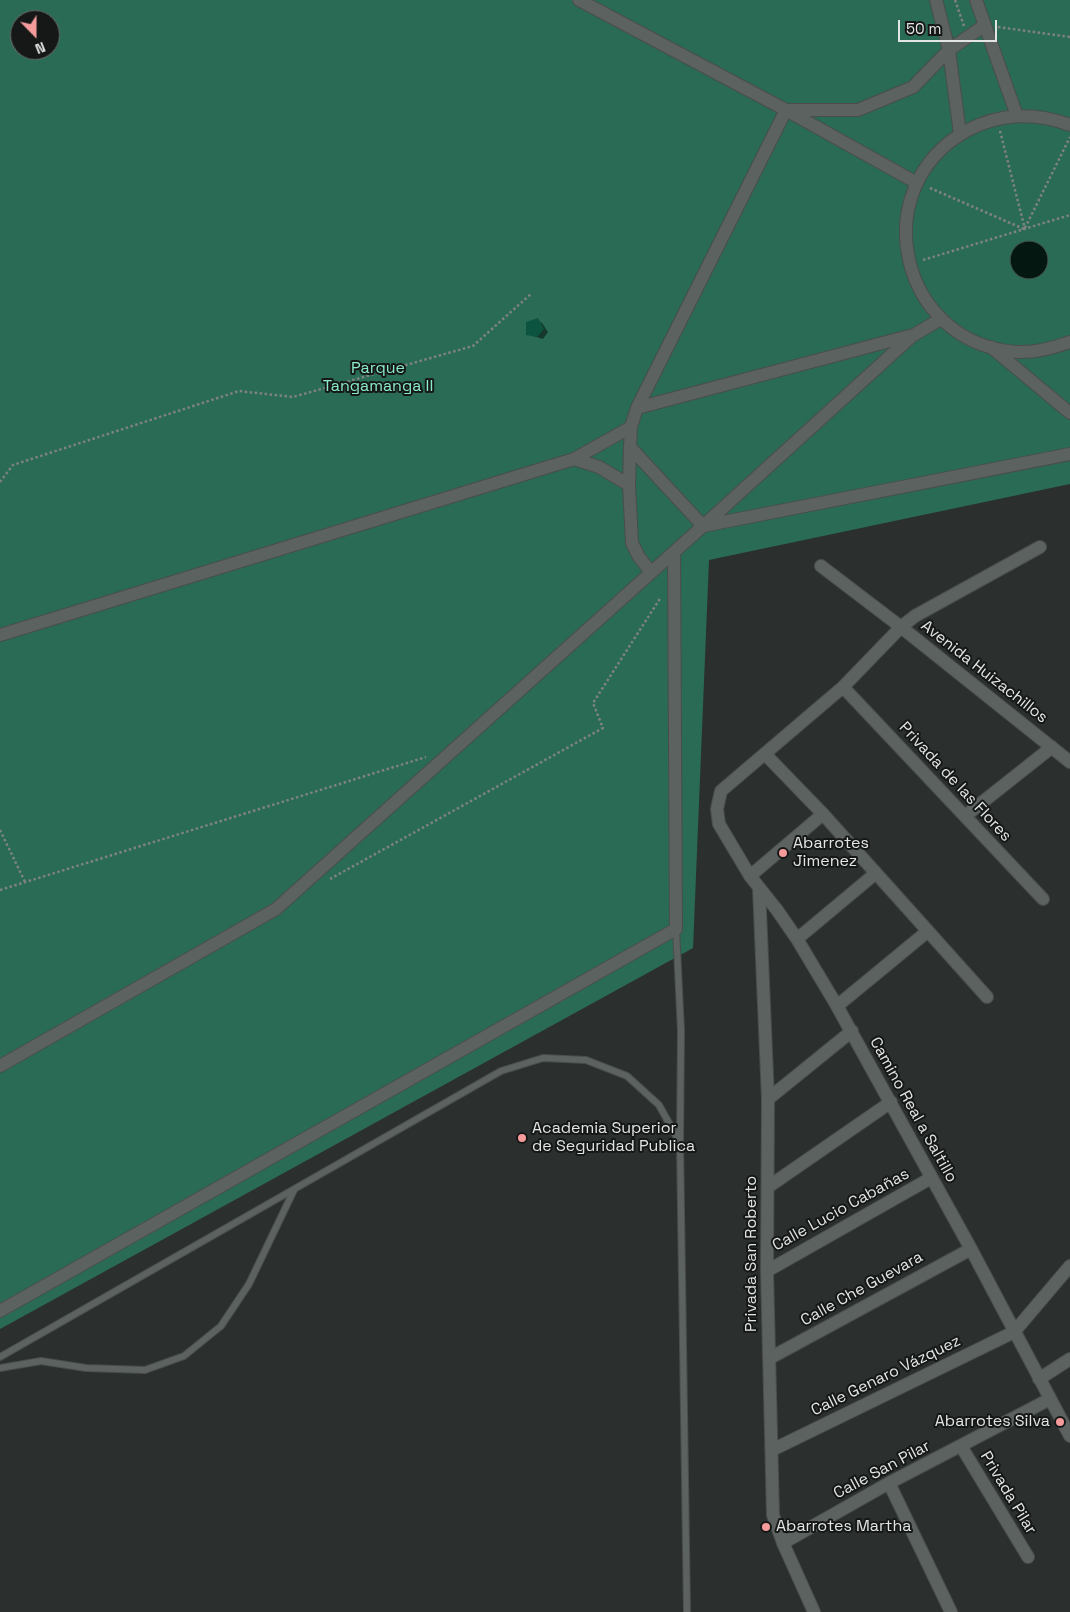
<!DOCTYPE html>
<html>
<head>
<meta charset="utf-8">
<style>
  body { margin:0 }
  #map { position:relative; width:1070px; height:1612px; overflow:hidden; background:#2b302e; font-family:"Space Grotesk",sans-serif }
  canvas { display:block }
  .north { position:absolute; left:10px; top:10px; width:50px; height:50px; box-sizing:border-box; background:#151817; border:1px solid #676a69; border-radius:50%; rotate:158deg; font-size:14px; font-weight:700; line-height:20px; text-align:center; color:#e2e5e4 }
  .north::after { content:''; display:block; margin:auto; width:18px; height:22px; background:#f59b9c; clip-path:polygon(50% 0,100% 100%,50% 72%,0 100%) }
  .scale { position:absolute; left:898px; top:20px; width:99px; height:22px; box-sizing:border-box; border:2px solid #e2e5e4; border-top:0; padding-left:6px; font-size:15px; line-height:18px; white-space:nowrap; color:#e2e5e4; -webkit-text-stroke:4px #151817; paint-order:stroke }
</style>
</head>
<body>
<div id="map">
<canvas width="1070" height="1612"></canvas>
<div class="north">N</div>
<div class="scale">50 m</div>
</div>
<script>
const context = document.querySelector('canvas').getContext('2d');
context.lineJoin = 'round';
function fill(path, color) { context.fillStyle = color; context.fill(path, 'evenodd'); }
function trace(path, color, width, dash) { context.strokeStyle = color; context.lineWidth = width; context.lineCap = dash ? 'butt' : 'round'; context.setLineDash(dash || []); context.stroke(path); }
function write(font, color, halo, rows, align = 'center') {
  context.font = font + ' "Space Grotesk",sans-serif'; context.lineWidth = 4; context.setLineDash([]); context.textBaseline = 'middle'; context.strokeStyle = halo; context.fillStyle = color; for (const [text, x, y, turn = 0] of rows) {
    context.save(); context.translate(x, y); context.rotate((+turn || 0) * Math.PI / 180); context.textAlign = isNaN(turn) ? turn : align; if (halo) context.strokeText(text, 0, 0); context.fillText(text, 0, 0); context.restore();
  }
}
const forest = new Path2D(`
  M0,0H1070V484L709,560L693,948L0,1329ZM20,20H50V50H20Z`);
const water = new Path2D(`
  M1010 260a19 19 0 1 1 38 0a19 19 0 1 1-38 0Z`);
const shadow = new Path2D(`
  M537,320L542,323L548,332L543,339L527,334Z`);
const building = new Path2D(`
  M538,318L544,329L537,337L526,335V322Z`);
const path = new Path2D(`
  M955,0L964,26
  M998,27L1070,37
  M1000,131L1025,229
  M930,188L1024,229
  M1025,228L1070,137
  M923,260L1070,215
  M0,482L13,465L239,391L293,397L473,346L532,293
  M0,830L25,882
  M330,879L603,728L593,703L661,597
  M0,890L426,757`);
const service = new Path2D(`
  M676,929L681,1031L680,1143L687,1612
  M0,1357L501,1071L543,1058L586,1060L627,1076L659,1105L680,1143
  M0,1368L41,1361L86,1368L145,1370L184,1356L221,1326L249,1284L294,1190`);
const minor = new Path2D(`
  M579,0L786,110L917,183
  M936,0L949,50L960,134
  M976,0L1017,116
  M1070,125C1036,112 1000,113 968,130C863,187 899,345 1018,352C1036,353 1053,348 1070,342
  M991,347L1070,413
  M637,408L909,336
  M630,447L703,526L912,336L941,319
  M574,459L599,467L629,485
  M1040,547L915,616L901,627L843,687L721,791L717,809L719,824L750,876L777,910L797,939L837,1006L971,1249L1070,1436
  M821,566L901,627L1070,762
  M651,572L639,557L632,543L629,485L630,447L631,427L637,408L786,110H858L913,87L949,50L985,25
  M0,635L574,459L631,427
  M843,687L1043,899
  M765,754L823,814L987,997
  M965,816L1052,747
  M750,876L823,814
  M759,888L768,1099L767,1271L773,1515L783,1543L814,1612
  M797,939L876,873
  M837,1006L928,931
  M0,1066L276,909L703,526L1070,454
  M768,1099L852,1031
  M768,1187L891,1102
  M767,1271L931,1178
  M0,1311L676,929L674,552
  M770,1358L971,1249
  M1039,1379L1070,1359
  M961,1446L1028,1557
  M772,1450L1014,1332L1070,1266
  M889,1483L951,1612
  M783,1543L889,1483L1050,1399`);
const markers = [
  [783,853,5,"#f59b9c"],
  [522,1138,5,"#f59b9c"],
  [1060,1422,5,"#f59b9c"],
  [766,1527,5,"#f59b9c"]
];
const parkNames = [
  ["Parque",378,369],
  ["Tangamanga II",378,387]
];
const streetNames = [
  ["Avenida Huizachillos",984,672,38],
  ["Privada de las Flores",955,782,47],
  ["Camino Real a Saltillo",913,1110,61],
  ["Calle Lucio Cabañas",841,1210,-29],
  ["Privada San Roberto",752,1254,-90],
  ["Calle Che Guevara",862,1289,-29],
  ["Calle Genaro Vázquez",886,1376,-26],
  ["Calle San Pilar",882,1470,-28],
  ["Privada Pilar",1008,1493,59]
];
const poiNames = [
  ["Abarrotes",793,844],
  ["Jimenez",793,862],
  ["Academia Superior",532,1129],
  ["de Seguridad Publica",532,1147],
  ["Abarrotes Silva",1050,1422,"right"],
  ["Abarrotes Martha",776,1527]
];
fill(forest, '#2a6b56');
fill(water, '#041811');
trace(water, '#475650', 1);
fill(shadow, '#0007');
fill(building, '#0d5440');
trace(service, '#4a4d4c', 8);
trace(minor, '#4a4d4c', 14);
trace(path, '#7e8281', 2.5, [2.5, 2.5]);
trace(service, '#5c625f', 6);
trace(minor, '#5c625f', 12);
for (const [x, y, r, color] of markers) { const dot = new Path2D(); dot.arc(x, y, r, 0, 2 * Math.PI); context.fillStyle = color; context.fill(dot); trace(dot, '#151817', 2); }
write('16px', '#8aebc8', '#151817', parkNames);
write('16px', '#e2e5e4', '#151817', streetNames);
write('16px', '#e2e5e4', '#151817', poiNames, 'left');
</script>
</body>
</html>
